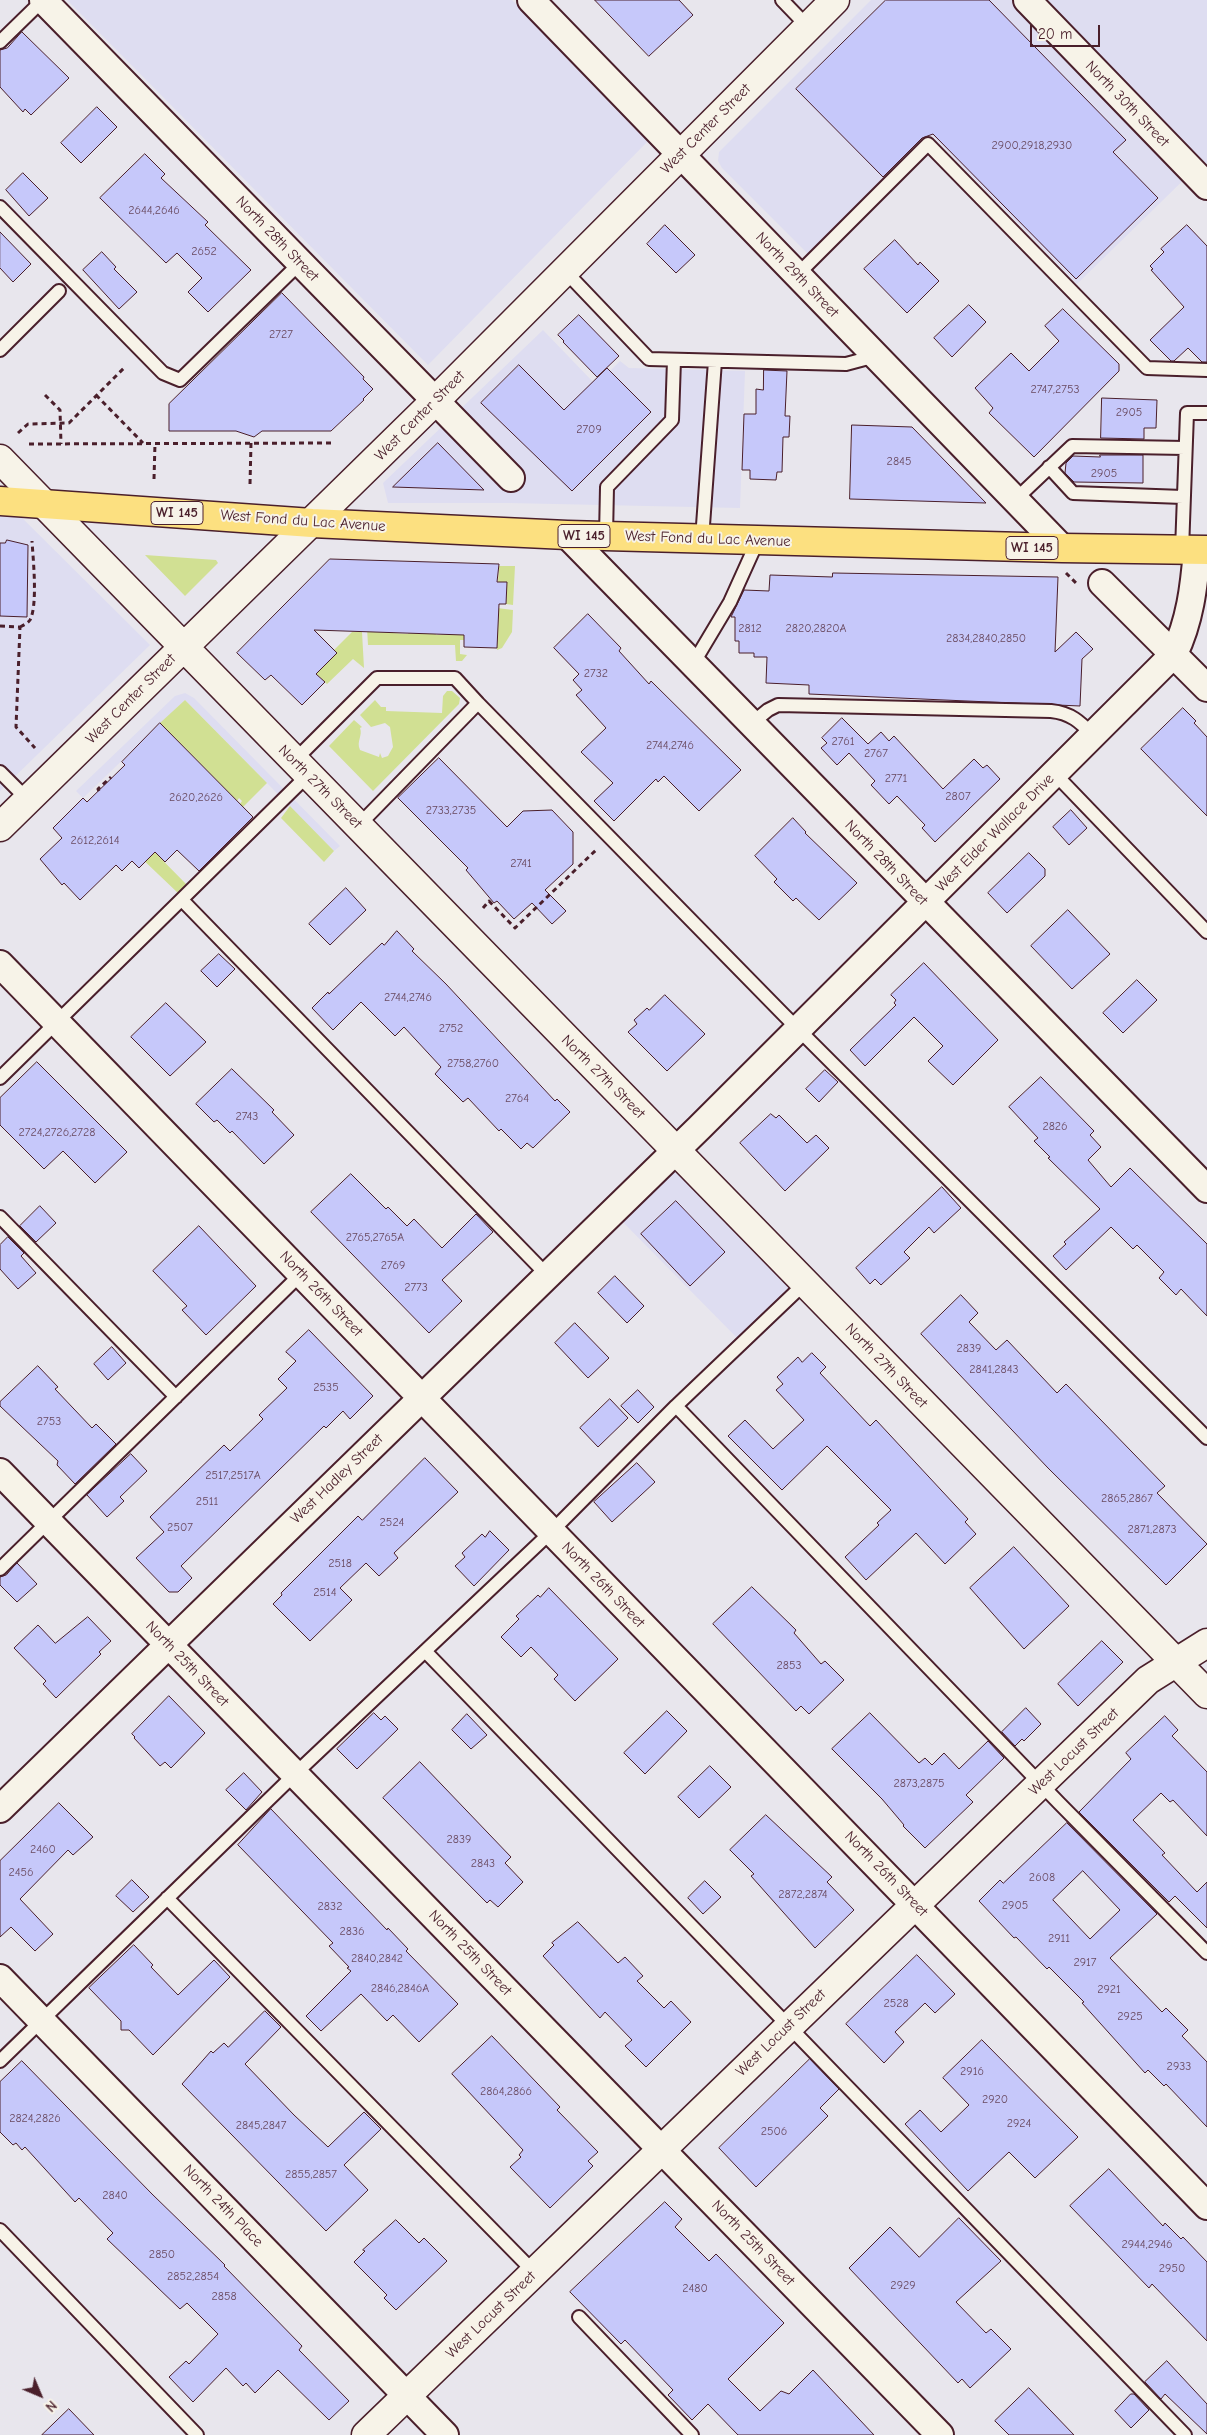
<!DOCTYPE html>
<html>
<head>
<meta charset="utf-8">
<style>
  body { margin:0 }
  #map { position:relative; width:1207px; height:2435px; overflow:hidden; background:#e8e6ed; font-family:"Comic Neue",sans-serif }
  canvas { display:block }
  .north { position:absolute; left:15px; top:2370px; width:50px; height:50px; -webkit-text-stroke:4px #f7f3e8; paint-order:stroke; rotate:135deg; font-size:14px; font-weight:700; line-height:20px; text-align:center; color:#4a1f2b }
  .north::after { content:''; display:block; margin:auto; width:18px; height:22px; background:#4a1f2b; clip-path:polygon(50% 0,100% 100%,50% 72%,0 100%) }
  .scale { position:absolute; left:1030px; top:25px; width:70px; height:22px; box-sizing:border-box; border:2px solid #4a1f2b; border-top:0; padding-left:6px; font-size:15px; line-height:18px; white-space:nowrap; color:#4a1f2b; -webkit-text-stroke:4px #f7f3e8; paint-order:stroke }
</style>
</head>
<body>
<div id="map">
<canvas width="1207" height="2435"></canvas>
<div class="north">N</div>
<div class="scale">20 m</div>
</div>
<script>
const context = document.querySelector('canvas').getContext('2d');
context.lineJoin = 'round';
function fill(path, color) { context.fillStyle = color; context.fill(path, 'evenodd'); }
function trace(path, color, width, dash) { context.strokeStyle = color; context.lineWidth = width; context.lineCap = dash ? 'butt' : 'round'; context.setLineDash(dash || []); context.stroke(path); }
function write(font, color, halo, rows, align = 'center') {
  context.font = font + ' "Comic Neue",sans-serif'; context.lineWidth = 4; context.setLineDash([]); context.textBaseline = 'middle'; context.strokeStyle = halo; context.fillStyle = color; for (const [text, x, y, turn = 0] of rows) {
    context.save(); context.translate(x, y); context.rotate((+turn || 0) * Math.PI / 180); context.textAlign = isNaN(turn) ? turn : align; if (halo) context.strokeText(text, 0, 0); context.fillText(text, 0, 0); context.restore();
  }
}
const built = new Path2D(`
  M67,0H512L649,140L428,365Z
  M871,0H1207V164L1203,161L1077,284L932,135L810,256L722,168L718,161L719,152Z
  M543,330L596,385L620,361L629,368L745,371L740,508L509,503H388L383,483Z
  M0,496L150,645L0,791Z
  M185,693L194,698L340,846L334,851L185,700L83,798L76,791L175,696Z
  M676,1151L805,1283L743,1344L613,1212Z`);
const green = new Path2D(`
  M145,555L216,560L218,563L185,596Z
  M499,566H515L513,605L506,604L507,582H498Z
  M497,608L513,610L512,632L502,648L497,650Z
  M367,628L393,630V633L408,634L409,630L435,631L436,635L465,632V640H460V654L467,655L462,661H456L455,645H368Z
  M352,632H362L364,668L353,659L327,684L313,671L326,664L337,653L334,650Z
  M447,691H452L460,698L459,704L373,791L329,746L354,720L362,727L360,728C363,736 356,741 360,750L379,757L380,753L382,758L388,756L393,747L390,727L385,723L371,727L360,715L375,700L381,707H386V711L442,713L443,696Z
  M185,700L267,783L243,807L240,804L242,801L239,798L237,801L160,723Z
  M290,806L334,851L324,862L281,818Z
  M127,824L187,885L179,894L137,854Z`);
const building = new Path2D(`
  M595,0H679L693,15L649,56Z
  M886,0H989L1126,140L1113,152L1158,198L1076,279L933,134L922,138L883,177L796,89Z
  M22,32L69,78L31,115L25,109L23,112L0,87V50L7,48Z
  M97,107L117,127L81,163L61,143Z
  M145,154L165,174L161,178L208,222L205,225L251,270L208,312L188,292L202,278L177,253L166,263L100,198Z
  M23,173L48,198L29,216L6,190Z
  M665,225L695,255L676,273L647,244Z
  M1187,225L1207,246V362H1202L1188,348L1174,361H1171L1150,340L1184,307L1151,270L1153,269L1150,266L1164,252L1161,249Z
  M0,232L31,264L13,282L0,268Z
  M895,240L918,265L920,262L939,281L907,313L864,269Z
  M102,252L116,267L114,269L137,292L119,309L83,270Z
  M282,293L364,377L363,379L373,389L363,399L364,400L331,431H262L254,437L236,431H169V404Z
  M969,305L986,322L952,357L934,338Z
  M1063,309L1119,364V371L1034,457L989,413L993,408L975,388L1011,353L1029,371L1059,341L1045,326Z
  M579,315L619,356L597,377L563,342L564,341L558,335Z
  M519,365L564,410L607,368L651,412L572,491L481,403Z
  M764,370L787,371L785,416H790L789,437H783L782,472H777L776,480L750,479V470H742L744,414H756V389L763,390Z
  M1102,398L1157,400L1156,428H1144V439L1101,438Z
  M852,425L912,427L986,503L850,499Z
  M438,443L484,490L393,487Z
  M1100,455H1143V483L1074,482L1065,473L1066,463L1073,456L1100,457Z
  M7,540L28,545L27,617L0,616V543H5Z
  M330,559L499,564L497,582H507L506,604H499L497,648L464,647V635L314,630L337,653L316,674L325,682L302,705L271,675L265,680L237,653Z
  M833,573L1058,577L1055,652L1076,632L1093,649L1082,659L1080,706L809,694V685L766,683L767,657H754V653H739V641H735V617H731L744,590L769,591L770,575L832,577Z
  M588,614L621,648L619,651L649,684L651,681L741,770L699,811L664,776L658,782L656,779L614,821L594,801L613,783L581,752L606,728L576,695L582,690L573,680L579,674L554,648Z
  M1183,708L1196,721L1194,723L1207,737V816L1141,749Z
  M842,718L868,744L881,732L889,741L894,736L943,789L974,759L983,768L987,765L1000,779L935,842L922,828L925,825L897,796L889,804L871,785L875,781L849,753L837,765L821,748L827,743L822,738Z
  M160,723L253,817L199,871L177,850L165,862L155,852L139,868L132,861L122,871L116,865L80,900L64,883L62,885L40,859L62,838L53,828L83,798L87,802L125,765L122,762Z
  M439,758L507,827L523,811L552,810L573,832V864L545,890L566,911L552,924L532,903L514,919L497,901L494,903L466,870L468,868L398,798Z
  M1071,810L1087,828L1069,845L1053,827Z
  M793,818L806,832L805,833L857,883L819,920L796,898L793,901L774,882L777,879L755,856Z
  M1029,853L1045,869V876L1007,913L988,893Z
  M346,888L366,910L330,945L309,924Z
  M1068,910L1110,954L1072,989L1031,946Z
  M397,931L414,949L412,951L446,984L555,1101L557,1099L570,1112L533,1148L527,1143L521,1149L501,1129L499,1131L468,1098L463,1102L435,1074L441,1067L404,1027L395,1036L361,1002L333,1030L312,1008L328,992L329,994L382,943L384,945Z
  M219,954L235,969L217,987L201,971Z
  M924,963L998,1040L953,1085L928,1061L943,1046L914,1017L865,1066L850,1050L896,1005L894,1003L896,1000L891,995Z
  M1137,980L1157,1000L1123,1033L1103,1013Z
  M665,995L705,1034L667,1071L628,1032L637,1024L634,1020L647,1008L649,1010Z
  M166,1003L206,1042L170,1076L131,1037Z
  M37,1062L127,1152L95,1183L63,1151L44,1169L0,1125V1098Z
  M232,1069L274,1110L272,1112L294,1135L264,1164L232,1131L230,1133L217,1120L214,1122L196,1104Z
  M825,1070L838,1082L819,1102L806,1089Z
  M1041,1077L1094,1131L1090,1135L1101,1147L1088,1160L1111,1187L1130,1168L1207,1244V1316L1181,1289L1176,1295L1159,1278L1164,1272L1137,1245L1133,1249L1111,1227L1066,1270L1053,1256L1066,1244L1064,1242L1100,1209L1048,1158L1050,1157L1034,1141L1038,1138L1009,1107Z
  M771,1114L776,1118L779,1115L807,1143L816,1135L829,1148L785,1191L740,1143Z
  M351,1174L386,1209L388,1207L407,1226L414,1219L442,1248L476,1214L493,1232L442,1280L462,1301L429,1333L311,1212Z
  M942,1187L961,1208L934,1233L929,1227L904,1252L910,1258L881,1285L875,1279L870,1284L856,1268Z
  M676,1201L725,1252L690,1286L641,1234Z
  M40,1206L56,1223L36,1242L20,1226Z
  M199,1226L256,1286L206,1335L182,1310L187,1306L153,1271Z
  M8,1237L24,1253L21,1256L36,1273L18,1289L0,1269V1245Z
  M615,1276L644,1306L627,1323L598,1293Z
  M961,1295L978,1313L969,1322L996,1350L1007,1340L1057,1393L1066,1384L1165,1486L1157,1493L1207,1544L1166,1585L1048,1468L921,1334Z
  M575,1323L609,1358L588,1378L555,1343Z
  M309,1330L373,1396L350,1419L343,1411L326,1428L324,1426L181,1566L192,1578L178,1592H169L136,1558L164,1532L150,1517L224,1445L230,1451L263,1419L259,1415L287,1388L278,1379L296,1361L286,1352Z
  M112,1347L126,1363L108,1380L94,1364Z
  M812,1353L826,1367L820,1373L870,1426L876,1420L968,1519L965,1522L976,1534L945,1564L916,1533L866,1580L845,1557L879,1525L877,1523L891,1510L827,1446L782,1490L728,1436L745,1420L773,1449L804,1420L776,1390L783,1384L777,1377L798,1357L802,1362Z
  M38,1366L58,1387L55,1389L92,1428L96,1424L116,1444L75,1484L57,1465L58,1461L0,1406V1402Z
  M638,1390L654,1407L638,1423L621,1406Z
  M610,1399L628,1418L598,1447L580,1428Z
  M131,1454L147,1471L120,1497L124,1501L107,1517L87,1495Z
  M425,1458L458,1492L394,1553L398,1558L379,1576L366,1563L340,1588L352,1600L310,1641L273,1604L282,1595L281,1593L358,1516L362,1520Z
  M637,1463L655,1482L612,1522L594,1502Z
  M490,1531L509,1550L474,1586L455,1566L465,1557L462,1553L482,1534L485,1537Z
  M1014,1547L1069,1606L1024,1649L970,1588Z
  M17,1563L37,1584L17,1602L0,1585V1577L6,1575Z
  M752,1587L796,1630L794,1633L821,1664L825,1661L844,1680L809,1714L801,1706L796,1711L713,1624Z
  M549,1588L618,1659L575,1701L554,1679L558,1675L531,1647L521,1657L501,1637L519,1619L516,1616L538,1595L540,1597Z
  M88,1617L111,1641L99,1652L101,1654L56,1698L43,1684L46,1681L14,1648L38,1625L55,1643Z
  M1102,1641L1123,1662L1078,1706L1058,1684Z
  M169,1696L205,1733L171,1768L165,1762L160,1766L134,1738L135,1737L132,1734Z
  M1026,1708L1041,1724L1024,1741L1022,1739L1015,1746L1002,1732Z
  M667,1711L687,1731L645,1774L624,1753Z
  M374,1713L381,1720L385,1716L398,1729L357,1769L337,1749Z
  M870,1713L919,1763L925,1758L932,1765L944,1753L959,1769L988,1741L1004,1758L966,1795L973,1802L925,1848L903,1826L904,1825L882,1799L832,1749Z
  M467,1714L487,1735L471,1749L452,1730Z
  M1165,1716L1178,1730L1172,1736L1207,1772V1836L1173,1800L1170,1802L1161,1793L1133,1820L1165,1853L1162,1855L1197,1892L1207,1882V1928L1175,1896L1169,1902L1079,1812L1131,1759L1126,1753Z
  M420,1762L511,1857L505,1863L523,1882L498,1907L490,1900L487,1903L383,1798Z
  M710,1766L731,1787L699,1818L678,1797Z
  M244,1773L262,1792L246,1810L226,1790Z
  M59,1803L93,1837L73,1855L68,1850L20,1899L53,1934L35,1951L11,1927L0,1937V1861Z
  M271,1809L387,1930L388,1928L408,1949L406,1951L458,2004L419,2042L393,2015L387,2021L361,1994L321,2031L306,2016L351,1971L347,1968L349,1967L329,1946L333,1943L238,1845Z
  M766,1815L832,1877L827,1882L854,1910L815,1948L751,1876L754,1874L730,1850Z
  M1067,1823L1157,1914L1110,1958L1162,2012L1166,2008L1188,2030L1182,2036L1207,2062V2127L1166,2084L1164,2086L1148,2070L1145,2073L1082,2003L1084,2002L1049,1967L1047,1969L1016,1937L1014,1938L979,1901L1000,1880L1003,1883ZM1083,1871L1120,1910L1090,1939L1053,1900Z
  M132,1880L149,1897L133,1912L116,1896Z
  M705,1881L721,1897L703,1914L688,1898Z
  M578,1922L618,1963L625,1957L643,1976L637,1981L664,2008L671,2001L691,2022L646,2067L625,2046L632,2040L605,2012L600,2018L543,1956L554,1945L552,1943Z
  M134,1945L153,1965L151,1967L178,1995L214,1960L230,1977L153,2055L129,2030H121V2021L89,1988Z
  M917,1955L955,1994L935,2013L925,2003L895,2032L904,2042L884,2063L846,2024Z
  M265,2011L281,2027L245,2064L294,2115L328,2147L364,2112L381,2129L344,2165L368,2190L326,2231L182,2084L211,2051L213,2053L224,2043L228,2047Z
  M492,2036L560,2107L557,2110L598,2152L588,2161L593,2166L550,2208L510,2167L521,2157L519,2155L523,2150L452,2074Z
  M982,2040L1078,2137L1035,2178L1009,2152L968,2191L905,2124L920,2110L941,2132L969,2105L943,2078Z
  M810,2059L839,2089L820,2108L828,2116L756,2187L719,2148Z
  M22,2061L152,2194L225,2265L224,2266L302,2346L299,2350L349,2401L329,2420L278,2370L255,2393L246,2383L243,2386L226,2368L193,2402L169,2377L186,2361L189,2364L218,2334L187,2303L180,2309L107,2239L113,2233L79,2198L75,2202L25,2147L22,2150L16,2143L13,2145L0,2132V2082Z
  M1109,2169L1163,2226L1165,2223L1181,2239L1183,2237L1207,2262V2341L1152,2284L1149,2288L1070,2206Z
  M665,2202L682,2219L675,2227L709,2261L716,2254L784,2323L728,2379L760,2411L781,2391L789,2394L813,2370L874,2435H738L708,2404L692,2420L668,2395L673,2390L625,2340L621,2344L570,2292Z
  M959,2218L1001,2261L956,2302L986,2333L991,2329L1011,2349L970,2388L962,2379L958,2383L849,2268L890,2227L919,2257Z
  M396,2220L419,2243L424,2238L447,2261L396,2310L384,2298L387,2295L354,2262L365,2251L363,2250Z
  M1167,2361L1207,2404V2434L1165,2394L1161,2399L1145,2382Z
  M1029,2388L1050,2410L1074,2435H1009L995,2421Z
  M1131,2394H1134L1149,2410L1131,2428L1115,2411Z
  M69,2409L94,2435H42Z`);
const path = new Path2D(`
  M45,395L60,410L61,444
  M96,395L143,443
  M18,433L28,424L69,423L125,367
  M29,444L334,443
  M154,479L155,443
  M250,484L251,443
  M1066,573L1078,585
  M0,626L20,627L16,727L35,748
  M20,627C24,625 28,623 30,620C38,605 33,558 32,541
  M99,791L98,789L111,777
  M483,908L489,901L515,928L596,850`);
const lane = new Path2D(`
  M782,0L808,27
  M0,42L43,0
  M0,207L163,373L180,380L300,263
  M565,271L649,359L846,364L876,356
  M797,275L928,144L1147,368L1207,370
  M0,350L59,291
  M1049,467L1073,493L1183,497
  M1015,500L1072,446L1185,448
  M606,536L607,487L672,420L674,360
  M702,539L715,361
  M1182,550L1187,413H1207
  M693,664L730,602L758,540
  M751,724L768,710L778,705L1051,711C1071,713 1080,722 1093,735
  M294,761L377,678H455L478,703
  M0,772L28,800
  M1055,774L1207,932
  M358,826L478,703L784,1015L1207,1438
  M182,900L547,1275
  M0,1078L308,775
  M0,1217L176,1397
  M676,1406L1059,1803L1207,1953
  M0,1569L301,1274
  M425,1651L1185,2435
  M167,1898L535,2273
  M0,2061L295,1774L551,1532L676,1406L805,1283
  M0,2230L197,2435
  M579,2317L692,2435`);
const street = new Path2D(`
  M43,0L511,478
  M531,0L1062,548
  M1027,0L1207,186
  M567,535L1207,1189
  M1102,583L1207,688
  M0,964L1207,2206
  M0,1472L940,2435
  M0,1809L699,1128L1174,654C1190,621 1194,587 1197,550
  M0,1978L445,2435`);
const secondary = new Path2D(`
  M0,459L1207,1694
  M0,827L435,401L835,0
  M366,2435L1148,1680L1207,1643`);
const primary = new Path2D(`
  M0,501L312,523L567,535L1062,548L1207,550`);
const numberNames = [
  ["2900,2918,2930",1032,146],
  ["2644,2646",154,211],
  ["2652",204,252],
  ["2727",281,335],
  ["2747,2753",1055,390],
  ["2905",1129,413],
  ["2709",589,430],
  ["2845",899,462],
  ["2905",1104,474],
  ["2812",750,629],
  ["2820,2820A",816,629],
  ["2834,2840,2850",986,639],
  ["2732",596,674],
  ["2761",843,742],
  ["2744,2746",670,746],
  ["2767",876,754],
  ["2771",896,779],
  ["2807",958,797],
  ["2620,2626",196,798],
  ["2733,2735",451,811],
  ["2612,2614",95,841],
  ["2741",521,864],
  ["2744,2746",408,998],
  ["2752",451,1029],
  ["2758,2760",473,1064],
  ["2764",517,1099],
  ["2743",247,1117],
  ["2826",1055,1127],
  ["2724,2726,2728",57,1133],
  ["2765,2765A",375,1238],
  ["2769",393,1266],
  ["2773",416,1288],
  ["2839",969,1349],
  ["2841,2843",994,1370],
  ["2535",326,1388],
  ["2753",49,1422],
  ["2517,2517A",233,1476],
  ["2865,2867",1127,1499],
  ["2511",207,1502],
  ["2524",392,1523],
  ["2507",180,1528],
  ["2871,2873",1152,1530],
  ["2518",340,1564],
  ["2514",325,1593],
  ["2853",789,1666],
  ["2873,2875",919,1784],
  ["2839",459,1840],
  ["2460",43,1850],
  ["2843",483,1864],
  ["2456",21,1873],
  ["2608",1042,1878],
  ["2872,2874",803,1895],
  ["2905",1015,1906],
  ["2832",330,1907],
  ["2836",352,1932],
  ["2911",1059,1939],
  ["2840,2842",377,1959],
  ["2917",1085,1963],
  ["2846,2846A",400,1989],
  ["2921",1109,1990],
  ["2528",896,2004],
  ["2925",1130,2017],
  ["2933",1179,2067],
  ["2916",972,2072],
  ["2864,2866",506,2092],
  ["2920",995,2100],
  ["2824,2826",35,2119],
  ["2924",1019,2124],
  ["2845,2847",261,2126],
  ["2506",774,2132],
  ["2855,2857",311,2175],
  ["2840",115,2196],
  ["2944,2946",1147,2245],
  ["2850",162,2255],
  ["2950",1172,2269],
  ["2852,2854",193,2277],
  ["2929",903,2286],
  ["2480",695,2289],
  ["2858",224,2297]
];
const shields = [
  [177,513,52],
  [584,536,52],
  [1032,548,52]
];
const shieldNames = [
  ["WI 145",177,513],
  ["WI 145",584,536],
  ["WI 145",1032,548]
];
const streetNames = [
  ["North 30th Street",1127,104,46],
  ["West Center Street",706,129,-45],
  ["North 28th Street",277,239,46],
  ["North 29th Street",797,275,46],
  ["West Center Street",420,416,-45],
  ["West Fond du Lac Avenue",303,521,4],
  ["West Fond du Lac Avenue",708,539,2],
  ["West Center Street",131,699,-45],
  ["North 27th Street",320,787,45],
  ["West Elder Wallace Drive",995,833,-45],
  ["North 28th Street",886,863,46],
  ["North 27th Street",603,1077,45],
  ["North 26th Street",321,1294,46],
  ["North 27th Street",886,1366,46],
  ["West Hadley Street",337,1479,-44],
  ["North 26th Street",603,1585,46],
  ["North 25th Street",187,1664,46],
  ["West Locust Street",1074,1752,-44],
  ["North 26th Street",886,1874,46],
  ["North 25th Street",470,1953,46],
  ["West Locust Street",781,2033,-44],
  ["North 24th Place",223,2206,46],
  ["North 25th Street",753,2243,46],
  ["West Locust Street",491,2315,-44]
];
fill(built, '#deddf1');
fill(green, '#d1e093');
fill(building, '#c6c8fa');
trace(building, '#4a1f2b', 1);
trace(lane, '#4a1f2b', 16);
trace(street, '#4a1f2b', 30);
trace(secondary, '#4a1f2b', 31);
trace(primary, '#4a1f2b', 31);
trace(path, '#4a1f2b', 3, [5, 4]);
trace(lane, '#f7f3e8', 12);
trace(street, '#f7f3e8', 26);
trace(secondary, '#f7f3e8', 28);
trace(primary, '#fce080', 28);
write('12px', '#69495f', null, numberNames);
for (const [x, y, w] of shields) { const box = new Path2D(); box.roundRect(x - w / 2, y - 11.5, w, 23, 4); context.fillStyle = '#f7f3e8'; context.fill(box); trace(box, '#4a1f2b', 1); }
write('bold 14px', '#4a1f2b', null, shieldNames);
write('15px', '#4a1f2b', '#f7f3e8', streetNames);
</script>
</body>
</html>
